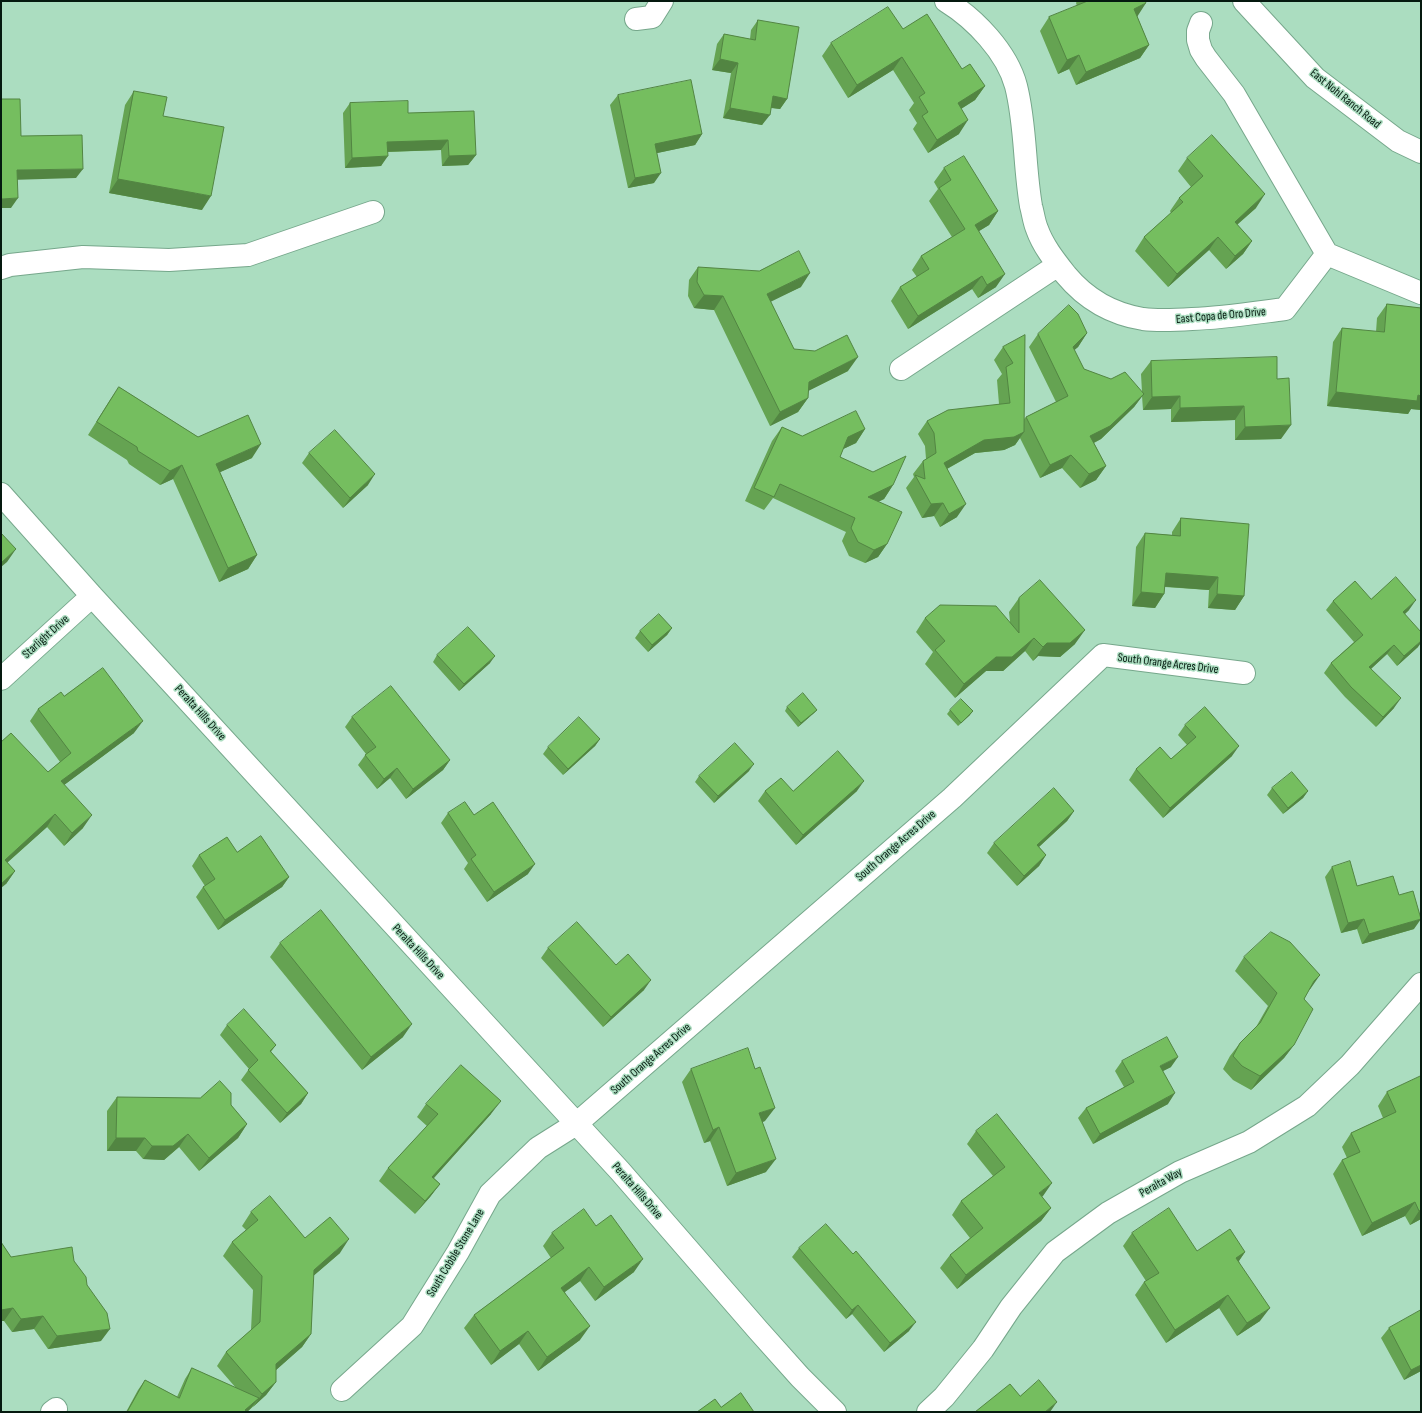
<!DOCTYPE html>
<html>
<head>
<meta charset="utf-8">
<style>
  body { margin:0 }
  #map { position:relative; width:1422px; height:1413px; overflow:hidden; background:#abddc0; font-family:"Sofia Sans Condensed",sans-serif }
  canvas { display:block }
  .frame { position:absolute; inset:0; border:2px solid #05190f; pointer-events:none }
</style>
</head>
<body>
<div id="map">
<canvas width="1422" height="1413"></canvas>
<div class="frame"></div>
</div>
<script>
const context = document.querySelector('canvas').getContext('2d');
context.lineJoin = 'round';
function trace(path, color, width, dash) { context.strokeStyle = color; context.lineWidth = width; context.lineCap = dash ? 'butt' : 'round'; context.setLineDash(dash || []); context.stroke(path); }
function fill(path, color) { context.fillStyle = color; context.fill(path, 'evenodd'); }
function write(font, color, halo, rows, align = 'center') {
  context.font = font + ' "Sofia Sans Condensed",sans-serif'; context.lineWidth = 3; context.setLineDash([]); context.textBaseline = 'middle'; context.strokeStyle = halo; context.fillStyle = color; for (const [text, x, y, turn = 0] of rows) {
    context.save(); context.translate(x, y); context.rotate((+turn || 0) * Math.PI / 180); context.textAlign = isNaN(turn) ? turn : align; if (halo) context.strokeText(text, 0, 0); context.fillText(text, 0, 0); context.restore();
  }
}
const minor = new Path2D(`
  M946,1C975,19 1007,52 1016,86C1026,125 1024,166 1031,206C1033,213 1034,222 1037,229C1043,246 1055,261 1066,275C1086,299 1112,314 1143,319C1159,321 1176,320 1192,319C1223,318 1254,313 1285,309L1327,254
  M636,19L652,17L662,1
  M1201,23L1198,31V40L1201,50L1206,58L1234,94L1327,254L1421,293
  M1,268L10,265L83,257L169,260L248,255L373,212
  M901,369L1058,265
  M1,494L92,596L620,1171L758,1330L800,1377L835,1412
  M1,679L92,596
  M342,1390L412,1326L458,1252L490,1194L538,1148L576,1124L952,798L1103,655L1244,673
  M52,1412L56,1409
  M928,1412L944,1397L983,1349L1011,1307L1055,1252L1108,1213L1180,1172L1249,1142L1307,1106L1350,1065L1421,984`);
const major = new Path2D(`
  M1244,1L1315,78L1398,141L1421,152`);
const wall = new Path2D(`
  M1077,1H1145L1137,16L1149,45L1140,58L1076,85L1069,69L1058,74L1040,31L1049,17L1077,6L1076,3Z
  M758,20L787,99L780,109L771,108L762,125L723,118L731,73L712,70L717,44L724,34L750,39L751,30Z
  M903,29L985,86L975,100L961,109L959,134L928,153L913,129L917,123L909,110L914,103L893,70L848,98L822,56L831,43Z
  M134,91L163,116L202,210L109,193L125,105Z
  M618,95L702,134L695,145L657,153L654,183L628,188L610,105Z
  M350,103L408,113L476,155L468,165L442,166L441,150L388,152L381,166L345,168L343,113Z
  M1187,158L1256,208L1237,225L1252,241L1243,254L1226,269L1209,250L1168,287L1135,251L1144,237L1171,213L1170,211L1179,198L1191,187L1178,171Z
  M944,168L998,211L989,225L979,231L996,287L978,298L972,289L908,329L891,301L900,287L917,277L912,270L921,256L952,237L929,201L938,189L934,182Z
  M698,267L801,287L770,301L794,349L848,371L808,391V398L798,412L770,426L714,310L694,308L688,296L689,280Z
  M1387,304L1421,308V410L1411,409L1408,414L1327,406L1333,342L1342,328L1376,332L1377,318Z
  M1087,333L1078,347L1074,350L1084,369L1142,392L1141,374L1151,361L1277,379L1281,439L1235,440V420L1171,422V409L1143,410L1142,396L1134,407L1101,439L1094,443L1106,466L1096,480L1080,488L1062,468L1040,478L1020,438L1015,445L1004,450L975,453L947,469L957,517L940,527L934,516L922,518L906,488L914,477L913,474L923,461L926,459L925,446L918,434L927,421L999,404L997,380L1002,374L994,360L1003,347L1025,335L1024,419L1026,417L1056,402L1029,347L1038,334Z
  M119,387L198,437L252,458L220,472L257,555L248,569L219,582L173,479L160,485L129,464L127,460L88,435L110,400Z
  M782,427L802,436L865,429L856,443L843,449L840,457L893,485L884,499L878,502L887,544L878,557L865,563L849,556L842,541L846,532L773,498L764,510L745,501L772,441Z
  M309,453L368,485L343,508L302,463Z
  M1181,518L1244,596L1235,610L1208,608L1209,590L1165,587L1164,594L1155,608L1132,606L1136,547L1145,533L1172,535V532Z
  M1019,598L1075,644L1060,657L1038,656L1033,661L1025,651L1003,671H986L955,698L925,664L933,652L916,632L925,618L1010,622L1009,612Z
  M1371,599L1409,610L1405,614L1418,647L1397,666L1387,654L1371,669L1394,708L1376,727L1345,697L1324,673L1331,663L1354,642L1326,610L1333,601Z
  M672,628L667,635L648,652L635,638L640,631Z
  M437,655L490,663L459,691L433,662Z
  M64,696L134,733L64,785L83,828L64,846L47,827L7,863L15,871L6,884L1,742L48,772L60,762L30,721L38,709Z
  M787,707L817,710L814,713L798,727L785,711Z
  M950,710L970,715L958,726L947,714Z
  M352,717L450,760L443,770L406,799L390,778L377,789L358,765L366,754L345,727Z
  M1185,725L1232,756L1163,818L1129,780L1136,769L1171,759L1187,745L1178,735Z
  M600,739L595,746L563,775L543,754L548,747Z
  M749,771L714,803L695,782L699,776Z
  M1272,788L1308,791L1303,798L1283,814L1267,795Z
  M765,791H857L796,845L758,801Z
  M1074,811L1067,821L1039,847L1046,855L1039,866L1017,886L987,853L994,843Z
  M448,813L474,815L528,874L487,902L464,869L468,863L441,823Z
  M199,855L289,877L282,887L218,930L196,897L203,887L205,886L192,866Z
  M1332,867L1357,886L1399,895L1414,929L1362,944L1357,929L1341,933L1325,877Z
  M280,943L403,1037L362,1070L270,957Z
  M548,948L616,965L644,990L603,1027L541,958Z
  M1244,957L1311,988L1309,990L1304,999L1294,1045L1284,1058L1251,1090L1233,1080L1223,1069L1230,1056L1240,1043L1256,1027L1268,1006L1235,971Z
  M227,1025L276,1045L271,1052L308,1093L301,1104L280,1123L241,1080L249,1069L220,1035Z
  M1122,1061L1171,1067L1163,1071L1168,1104L1093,1144L1078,1118L1086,1108L1124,1087L1115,1071Z
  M691,1069L765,1121L762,1122L766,1172L727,1186L710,1141L704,1143L682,1082Z
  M1421,1076V1219L1410,1225L1405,1216L1362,1236L1333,1174L1342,1160L1347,1158L1342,1147L1351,1133L1383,1118L1378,1106L1387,1092Z
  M117,1097L231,1105L247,1124L238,1138L199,1171L179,1147L164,1160L143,1159L136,1151H107V1111Z
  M426,1104L491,1114L434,1178L440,1184L430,1197L415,1214L379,1181L388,1168L427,1126L417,1117Z
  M976,1131L1042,1197L1051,1208L1041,1221L957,1289L940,1268L950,1255L970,1238L952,1215L961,1201L993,1176L967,1144Z
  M251,1212L305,1238L340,1253L313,1276L311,1334L302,1347L276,1370V1382L266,1395L247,1412H126L138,1390L145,1380L177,1397L185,1379L192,1368L236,1388L217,1366L226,1352L251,1330L253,1290L223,1256L232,1242L246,1230L242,1226Z
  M596,1226L634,1272L595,1301L580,1281L565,1292L580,1340L538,1371L519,1344L491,1365L464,1328L474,1315L551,1258L543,1246L552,1233Z
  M1132,1233L1197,1251L1245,1252L1239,1261L1260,1321L1237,1336L1219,1308L1166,1343L1135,1295L1144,1282L1146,1281L1123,1246Z
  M1,1242L11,1257L74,1261L87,1285L101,1341L48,1349L34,1329L12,1332L4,1321H1Z
  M799,1248L853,1254L909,1331L884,1352L852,1314L846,1319L792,1257Z
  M1421,1310V1371L1404,1380L1381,1338L1389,1328Z`);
const shadedWall = new Path2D(`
  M1146,3L1137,17L1134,9Z
  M1149,45L1140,58L1076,85L1086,72Z
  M1079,55L1069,69L1058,74L1067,60Z
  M902,57L893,70L848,98L857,85Z
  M720,59L738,63L731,73L712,70Z
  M985,86L975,100L948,117L958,103Z
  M773,96L787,99L780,109L766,107Z
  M730,108L770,115L762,125L723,118Z
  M968,120L959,134L928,153L937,140Z
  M702,134L695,145L648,155L655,144Z
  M448,140L441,150L380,152L387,142Z
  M476,155L468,165L442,166L449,156Z
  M388,156L381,166L345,168L352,158Z
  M83,169L76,178L10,180L17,170Z
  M661,173L654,183L628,188L635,178Z
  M118,179L211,196L202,210L109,193Z
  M1265,194L1256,208L1225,235L1235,222Z
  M18,198L11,208H1V199Z
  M998,211L989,225L966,239L975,225Z
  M1218,237L1209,250L1168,287L1177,274Z
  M1252,241L1243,254L1226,269L1235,256Z
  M810,273L801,287L758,308L767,294Z
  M1005,274L996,287L978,298L987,285Z
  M982,276L972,289L908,329L918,316Z
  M704,295L723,296L714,310L694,308Z
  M1087,333L1078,347L1063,360L1073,347Z
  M858,357L848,371L800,395L809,382Z
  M1336,392L1421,396V410L1411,409L1408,414L1327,406Z
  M1144,394L1134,407L1101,439L1081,449L1090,436Z
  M1180,396L1171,409L1143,410L1152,397Z
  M808,398L798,412L770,426L780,412Z
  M1244,406L1235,420L1171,422L1180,408Z
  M1291,425L1281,439L1235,440L1245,427Z
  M865,429L856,443L839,451L848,437Z
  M1024,432L1015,445L1004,450L975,453L934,476L944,463L984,440Z
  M261,444L252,458L207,478L216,464Z
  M1071,455L1062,468L1040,478L1050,465Z
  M182,465L173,479L160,485L170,471Z
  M1106,466L1096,480L1080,488L1089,474Z
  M375,474L368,485L343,508L350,498Z
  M893,485L884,499L859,511L868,497Z
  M943,503L934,516L922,518L931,504Z
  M966,504L957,517L940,527L949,514Z
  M887,544L878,557L865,563L874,550Z
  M16,549L7,562L1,567V563Z
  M257,555L248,569L219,582L228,568Z
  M1166,573L1218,577L1209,590L1157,586Z
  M1141,592L1164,594L1155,608L1132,606Z
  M1217,594L1244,596L1235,610L1208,608Z
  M1416,600L1409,610L1396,622L1403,612Z
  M672,628L667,635L648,652L652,645Z
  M1085,630L1075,644L1060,657L1038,656L1033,661L1043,647L1047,643Z
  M1034,638L1025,651L1003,671H986L955,698L964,684L996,657Z
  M1421,641V643L1418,647L1397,666L1404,656Z
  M1394,645L1387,654L1362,677L1369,667Z
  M495,656L490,663L459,691L464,684Z
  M1401,698L1394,708L1376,727L1383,717Z
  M817,710L814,713L798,727L801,723Z
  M973,711L970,715L958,726Z
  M143,721L134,733L52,794L61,781Z
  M600,739L595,746L563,775L568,769Z
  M1239,746L1232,756L1163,818L1170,808Z
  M450,760L443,770L406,799L413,789Z
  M754,764L749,771L714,803L718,796Z
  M397,768L390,778L377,789L384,779Z
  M864,781L857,791L796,845L803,835Z
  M1308,791L1303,798L1283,814L1288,808Z
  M1074,811L1067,821L1030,855L1037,845Z
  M55,814L47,827L1,868L5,860Z
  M92,815L83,828L64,846L72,833Z
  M1046,855L1039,866L1017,886L1024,876Z
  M535,864L528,874L487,902L494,892Z
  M15,871L6,884L1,888V884Z
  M289,877L282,887L218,930L225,920Z
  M1364,919L1357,929L1341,933L1348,923Z
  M1421,919L1414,929L1362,944L1369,934Z
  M1320,975L1311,988L1304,994L1314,981Z
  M651,980L644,990L603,1027L611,1017Z
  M412,1024L403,1037L362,1070L371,1057Z
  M1294,1045L1284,1058L1251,1090L1260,1076Z
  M1178,1057L1171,1067L1153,1076L1160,1066Z
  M308,1093L301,1104L280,1123L287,1113Z
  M1175,1093L1168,1104L1093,1144L1100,1134Z
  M501,1101L491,1114L423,1190L432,1177Z
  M775,1108L765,1121L750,1127L759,1113Z
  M247,1124L238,1138L199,1171L209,1158Z
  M719,1127L710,1141L704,1143L713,1130Z
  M188,1134L179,1147L164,1160L143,1159L152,1146Z
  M116,1138H145L136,1151H107Z
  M776,1159L766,1172L727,1186L736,1173Z
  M1052,1183L1043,1196L1030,1206L1039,1193Z
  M440,1184L430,1197L415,1214L425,1201Z
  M1415,1202L1405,1216L1362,1236L1372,1223Z
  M1051,1208L1041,1221L957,1289L966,1275Z
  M1421,1210V1219L1410,1225L1419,1211Z
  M349,1239L340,1253L304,1284L314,1270Z
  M1245,1252L1236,1265V1258Z
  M643,1259L634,1272L595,1301L604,1287Z
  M589,1267L580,1281L552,1301L561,1288Z
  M1228,1295L1219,1308L1166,1343L1175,1330Z
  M858,1305L852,1314L846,1319L852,1310Z
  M13,1308L4,1321H1V1310Z
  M1270,1308L1260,1321L1237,1336L1247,1323Z
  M43,1316L34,1329L12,1332L21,1319Z
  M916,1322L909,1331L884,1352L890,1343Z
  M590,1326L580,1340L538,1371L547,1357Z
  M110,1329L101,1341L48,1349L57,1336Z
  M528,1331L519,1344L491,1365L500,1351Z
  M311,1334L302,1347L267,1378L276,1364Z
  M1421,1365V1371L1404,1380L1411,1370Z
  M276,1382L266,1395L253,1407L262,1394Z
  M259,1398L251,1408L247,1412H243L245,1410Z
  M1057,1402L1050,1412H1045Z`);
const building = new Path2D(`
  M1088,1H1145L1146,3L1134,9L1149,45L1086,72L1079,55L1067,60L1049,17Z
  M888,7L903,29L927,14L962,69L970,64L985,86L958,103L968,120L937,140L922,116L928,112L919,97L925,93L902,57L857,85L831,43Z
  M758,20L799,27L787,99L773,96L770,115L730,108L738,63L720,59L724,34L755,40Z
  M691,80L702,134L655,144L661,173L635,178L618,95Z
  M134,91L167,97L163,116L224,127L211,196L118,179Z
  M1,99H20L21,136L82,135L83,169L17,170L18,198L1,199Z
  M408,101V113L474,111L476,155L449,156L448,140L387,142L388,156L352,158L350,103Z
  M1212,135L1265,194L1235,222L1252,241L1235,256L1218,237L1177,274L1144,237L1183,202L1179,198L1203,176L1187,158Z
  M964,156L998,211L975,225L1005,274L987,285L982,276L918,316L900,287L929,269L921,256L965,229L939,188L951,180L944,168Z
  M799,251L810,273L767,294L794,349L815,351L847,335L858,357L809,382L808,398L780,412L723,296L704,295L697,282L698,267L759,271Z
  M1387,304L1421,308V396L1418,395L1417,401L1336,392L1342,328L1384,332Z
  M1069,305L1078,314L1087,333L1073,347L1084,369L1111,379L1125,372L1144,394L1110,426L1090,436L1106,466L1089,474L1071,455L1050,465L1026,417L1068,396L1038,334Z
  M1025,335L1024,432L1014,437L984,440L944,463L966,504L949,514L943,503L931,504L915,475L925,479L923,461L936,453L934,433L927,421L948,410L1010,403L1006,367L1013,363L1003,347Z
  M1277,357V379L1289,378L1291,425L1245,427L1244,406L1180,408V396L1152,397L1151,361Z
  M119,387L198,437L248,415L261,444L216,464L257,555L228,568L182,465L170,471L138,451L137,447L97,422Z
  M856,411L865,429L848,437L840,457L873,472L906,456L893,485L868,497L902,512L887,544L874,550L858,542L851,528L855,518L780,484L774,497L754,488L782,427L802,436Z
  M335,430L375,474L350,498L309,453Z
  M1181,518L1249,524L1244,596L1217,594L1218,577L1166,573L1164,594L1141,592L1145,533L1180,536Z
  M1,533L16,549L1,563Z
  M1396,577L1416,600L1403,612L1421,632V641L1404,656L1394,645L1369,667L1401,698L1383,717L1351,687L1331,663L1363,635L1333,601L1355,581L1371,599Z
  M1040,580L1085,630L1070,643H1047L1043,647L1034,638L1012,657H996L964,684L935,650L945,641L925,618L940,605L996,606L1019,633V598Z
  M659,614L672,628L652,645L640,631Z
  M468,627L495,656L464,684L437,655Z
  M103,668L143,721L61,781L92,815L72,833L55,814L5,860L15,871L1,884V742L11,733L48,772L71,753L38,709L61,692L64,696Z
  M391,686L450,760L413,789L397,768L384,779L365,755L376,747L352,717Z
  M803,693L817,710L801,723L787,707Z
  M961,699L973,711L961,723L950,710Z
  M1205,707L1239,746L1170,808L1136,769L1160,747L1171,759L1196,737L1185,725Z
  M579,717L600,739L568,769L548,747Z
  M735,743L754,764L718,796L699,776Z
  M838,751L864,781L803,835L765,791L781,778L793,791Z
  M1292,772L1308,791L1288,808L1272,788Z
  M1054,788L1074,811L1037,845L1046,855L1024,876L994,843Z
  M465,802L474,815L493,802L535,864L494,892L471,859L476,855L448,813Z
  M261,836L289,877L225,920L203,887L215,879L199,855L227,837L237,852Z
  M1350,861L1357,886L1393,876L1399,895L1413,891L1421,919L1369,934L1364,919L1348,923L1332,867Z
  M321,910L412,1024L371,1057L280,943Z
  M577,922L616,965L628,954L651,980L611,1017L548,948Z
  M1271,932L1290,942L1320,975L1314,981L1304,999L1313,1009L1294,1045L1260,1076L1242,1066L1233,1056L1240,1043L1260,1023L1277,993L1244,957Z
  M244,1009L276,1045L270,1051L308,1093L287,1113L248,1070L258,1060L227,1025Z
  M1167,1037L1178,1057L1160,1066L1175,1093L1100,1134L1086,1108L1134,1082L1122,1061Z
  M748,1048L755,1069L760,1067L775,1108L759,1113L776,1159L736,1173L719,1127L713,1130L691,1069Z
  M461,1065L501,1101L432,1177L440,1184L425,1201L388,1168L438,1114L426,1104Z
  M1421,1076V1210L1419,1211L1415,1202L1372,1223L1342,1160L1360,1152L1351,1133L1396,1112L1387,1092Z
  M220,1081L231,1093V1105L247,1124L209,1158L188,1134L173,1146H152L145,1138H116L117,1097L200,1098Z
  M997,1114L1052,1183L1039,1193L1051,1208L966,1275L950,1255L983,1228L961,1201L1005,1167L976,1131Z
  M270,1196L305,1238L330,1217L349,1239L314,1270L311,1334L276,1364V1382L262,1394L226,1352L260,1322L262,1276L232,1242L258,1220L251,1212Z
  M1169,1208L1197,1251L1230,1229L1245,1252L1236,1258L1270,1308L1247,1323L1228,1295L1175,1330L1144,1282L1159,1273L1132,1233Z
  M584,1209L596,1226L611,1215L643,1259L604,1287L589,1267L561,1288L590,1326L547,1357L528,1331L500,1351L474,1315L564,1248L552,1233Z
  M826,1224L853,1254L856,1251L916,1322L890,1343L858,1305L852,1310L799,1248Z
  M1,1242L11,1257L72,1247L74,1261L86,1277L87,1285L107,1313L110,1329L57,1336L43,1316L21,1319L13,1308L1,1310Z
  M1421,1310V1365L1411,1370L1389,1328Z
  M192,1368L259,1398L245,1410L247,1412H212L211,1411L210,1412H127L145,1380L179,1398Z
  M1039,1380L1057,1402L1045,1412H975L1010,1384L1020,1396Z
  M741,1393L754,1412H697L715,1399L721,1407Z`);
const streetNames = [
  ["East Nohl Ranch Road",1345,99,39],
  ["East Copa de Oro Drive",1221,316,-5],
  ["Starlight Drive",46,637,-42],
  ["South Orange Acres Drive",1168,664,7],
  ["Peralta Hills Drive",200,713,48],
  ["South Orange Acres Drive",896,846,-41],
  ["Peralta Hills Drive",418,952,47],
  ["South Orange Acres Drive",651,1059,-41],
  ["Peralta Way",1161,1183,-29],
  ["Peralta Hills Drive",637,1191,49],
  ["South Cobble Stone Lane",456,1253,-59]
];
trace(minor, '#76a78b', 24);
trace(major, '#76a78b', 24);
trace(minor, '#fff', 22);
trace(major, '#fff', 22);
fill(wall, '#65a352');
fill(shadedWall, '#528542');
fill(building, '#75be5f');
trace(building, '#528542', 1);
write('12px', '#05190f', '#abddc0', streetNames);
</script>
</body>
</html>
